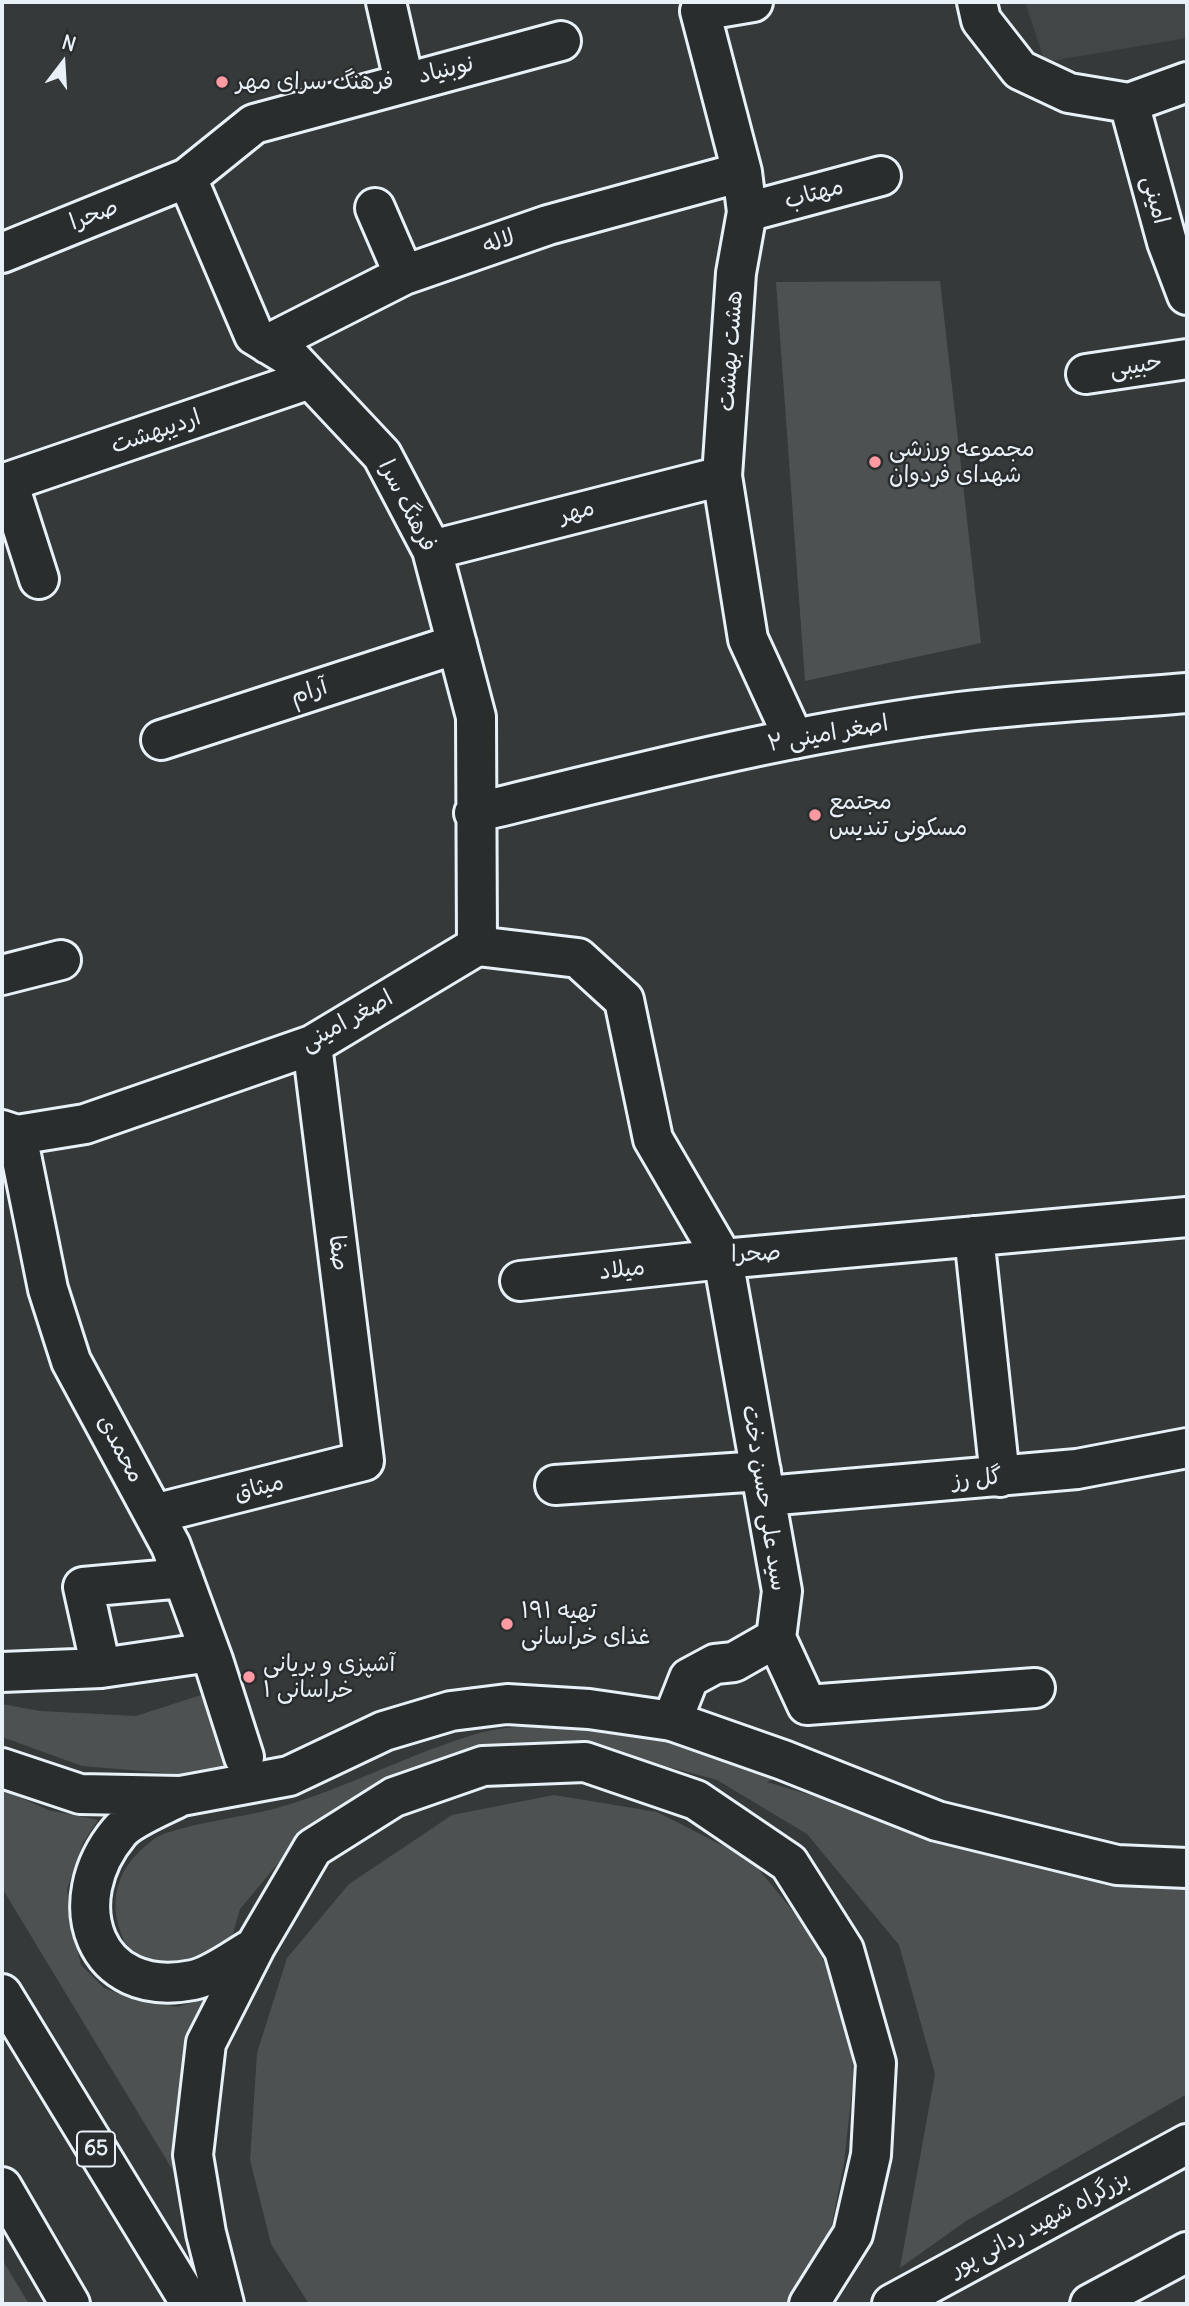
<!DOCTYPE html>
<html>
<head>
<meta charset="utf-8">
<style>
	body { margin:0 }
	#map { position:relative; width:1189px; height:2306px; overflow:hidden; background:#35393a; font-family:Delius,sans-serif }
	canvas { display:block }
	.frame { position:absolute; inset:0; border:4px solid #e8f1f8; pointer-events:none }
	.north { position:absolute; left:28px; top:28px; width:70px; height:70px; -webkit-text-stroke:5px #2a2d2e; paint-order:stroke; rotate:17deg; font-size:19px; font-weight:700; line-height:28px; text-align:center; color:#e8f1f8 }
	.north::after { content:''; display:block; margin:auto; width:24px; height:32px; background:#e8f1f8; clip-path:polygon(50% 0,100% 100%,50% 72%,0 100%) }
</style>
</head>
<body>
<div id="map">
<canvas width="1189" height="2306"></canvas>
<div class="frame"></div>
<div class="north">N</div>
</div>
<script>
const g = document.querySelector('canvas').getContext('2d');
g.lineJoin = 'round';
function paint(path, color) { g.fillStyle = color; g.fill(path, 'evenodd'); }
function stroke(path, color, width, dash) { g.strokeStyle = color; g.lineWidth = width; g.lineCap = dash ? 'butt' : 'round'; g.setLineDash(dash || []); g.stroke(path); }
function drawText(font, color, halo, rows, align = 'center') {
  g.font = font + ' Delius,"Playpen Sans Arabic",sans-serif'; g.lineWidth = 5; g.setLineDash([]); g.textBaseline = 'middle'; g.strokeStyle = halo; g.fillStyle = color; for (const [text, x, y, turn = 0] of rows) {
    g.save(); g.translate(x, y); g.rotate((+turn || 0) * Math.PI / 180); g.textAlign = isNaN(turn) ? turn : align; if (halo) g.strokeText(text, 0, 0); g.fillText(text, 0, 0); g.restore();
  }
}
paint(new Path2D(`
	M1025,2h162v36l-142,24z`), '#424647');
paint(new Path2D(`
	M940,281l41,362 -176,38 -29,-399z
	M201,1695l34,72 -46,8 -107,-9 -80,-29v-33l38,7 96,5z
	M603,1723l90,22 89,30 -15,7 339,102 81,2v208l-221,127 -66,47 35,-194 -36,-129 -92,-111 -90,-54 -136,-37 -276,88 -65,78 -8,28c-40,24 -52,28 -99,21 -27,-45 -25,-85 21,-119 18,-13 96,-23 123,-31 68,-19 131,-54 199,-74 39,-11 86,-9 127,-11z
	M2,1789l46,21 50,10 -15,23 -16,46 3,29 11,47 23,23 30,11 43,8 38,-11 -29,196 -184,-304z
	M554,1795l103,17 94,48 65,79 36,103 1,39 -9,82 -19,95 -35,46h-481l-38,-60 -21,-84 7,-107 30,-95 62,-74 103,-69z
	M2,2259l27,45h-27z`), '#4d5152');
const minor = new Path2D(`
	M386,2l18,79
	M753,2l-53,9 42,161 5,40 -11,61 -14,203 26,163 46,100
	M977,2l4,18 39,50 49,23 60,10
	M1129,103l38,139 20,53
	M1129,103l58,-21
	M375,208l29,67
	M747,212l134,-36
	M2,253l185,-75 67,-54 307,-83
	M268,344l136,-69 144,-50 194,-53
	M1086,374l101,-15
	M8,482l31,97
	M2,484l308,-105
	M432,550l290,-74
	M161,740l296,-96
	M474,813c156,-38 310,-78 469,-99 81,-11 163,-14 244,-21
	M477,946l101,12 46,42 29,139 70,120 464,-42
	M2,975l59,-15
	M2,1130l15,5 68,-11 227,-79 165,-99 -1,-229 -44,-167 -50,-95 -92,-98 -36,-22 -67,-157
	M17,1135l31,154 23,72 100,185 42,114 31,97
	M974,1236l26,241
	M520,1281l203,-22 59,332 -6,47 -42,24 -19,2 -26,14 -17,43
	M555,1485l206,-14
	M766,1496l311,-27 110,-21
	M154,1514l210,-53 -52,-416
	M776,1638l31,67 228,-17
	M101,1668l-18,-81 100,-9
	M2,1672l99,-4 109,-16`);
const highway = new Path2D(`
	M2,1768l78,26 101,2 108,-20 95,-45 67,-20 56,-7 82,5 83,12 111,39 154,61 180,44 70,3
	M179,1797c-15,8 -50,22 -60,35 -58,69 -26,168 74,148 20,-4 44,-23 62,-33
	M2,1994l189,310
	M2,2187l68,117
	M224,2304l-18,-71 -13,-78 13,-112 49,-96 58,-99 81,-51 89,-31 102,-4 111,38 93,63 55,87 32,113 -5,92 -18,79 -44,70
	M892,2304l295,-160
	M1090,2304l97,-52`);
stroke(minor, '#e8f1f8', 44);
stroke(highway, '#e8f1f8', 44);
stroke(minor, '#2a2d2e', 38);
stroke(highway, '#2a2d2e', 38);
for (const [x, y, r, color] of [
	[222,82,7,"#ff9aa2"],
	[875,462,7,"#ff9aa2"],
	[815,815,7,"#ff9aa2"],
	[507,1624,7,"#ff9aa2"],
	[249,1677,7,"#ff9aa2"]
]) { const dot = new Path2D(); dot.arc(x, y, r, 0, 2 * Math.PI); g.fillStyle = color; g.fill(dot); stroke(dot, '#2a2d2e', 2.5); }
for (const [x, y, w] of [
	[96,2149,38]
]) { const box = new Path2D(); box.roundRect(x - w / 2, y - 17.5, w, 35, 5); g.fillStyle = '#2a2d2e'; g.fill(box); stroke(box, '#e8f1f8', 2); }
drawText('bold 21px', '#e8f1f8', null, [
	["65",96,2149]
]);
drawText('23px', '#e8f1f8', '#2a2d2e', [
	["نوبنیاد",446,70,-14],
	["مهتاب",814,194,-15],
	["امینی",1155,200,75],
	["صحرا",94,215,-21],
	["لاله",499,242,-19],
	["هشت بهشت",731,351,-86],
	["حبیبی",1136,366,-9],
	["اردیبهشت",156,432,-19],
	["فرهنگ سرا",407,506,63],
	["مهر",577,512,-15],
	["آرام",309,692,-18],
	["۲ اصغر امینی",828,734,-10],
	["اصغر امینی",347,1021,-29],
	["صفا",338,1253,83],
	["صحرا",756,1254,-2],
	["میلاد",622,1270,-6],
	["محمدی",120,1449,62],
	["گل رز",977,1479,-5],
	["میثاق",259,1488,-14],
	["سید علی حسن دخت",764,1498,81],
	["بزرگراه شهید ردانی پور",1040,2224,-28]
]);
drawText('23px', '#e8f1f8', '#2a2d2e', [
	["فرهنگ سرای مهر",236,82],
	["مجموعه ورزشی",889,449],
	["شهدای فردوان",889,475],
	["مجتمع",829,802],
	["مسکونی تندیس",829,828],
	["۱۹۱ تهیه",521,1611],
	["غذای خراسانی",521,1637],
	["آشپزی و بریانی",263,1664],
	["خراسانی ۱",263,1690]
], 'left');
</script>
</body>
</html>
